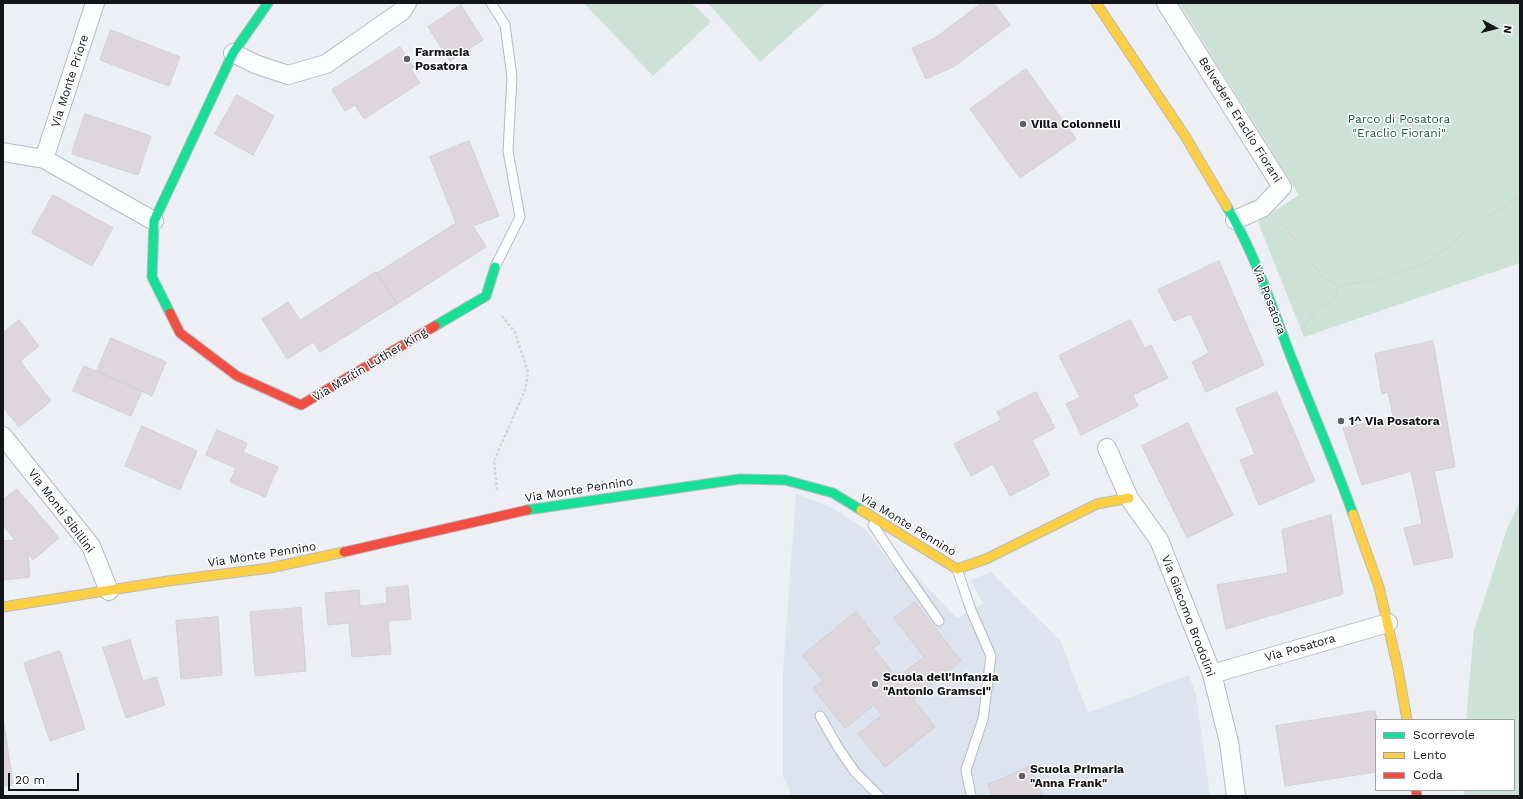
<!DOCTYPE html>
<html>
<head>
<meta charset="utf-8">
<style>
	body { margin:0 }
	#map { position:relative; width:1523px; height:799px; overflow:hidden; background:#eceff4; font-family:"Work Sans",sans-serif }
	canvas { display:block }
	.frame { position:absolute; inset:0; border:4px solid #131518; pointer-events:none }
	.legend { position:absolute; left:1375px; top:719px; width:140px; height:72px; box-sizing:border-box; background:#fff; border:1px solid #a1a1a3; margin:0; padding:5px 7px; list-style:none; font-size:12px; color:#131518 }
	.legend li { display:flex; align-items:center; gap:8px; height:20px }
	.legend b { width:20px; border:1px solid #a1a1a3 }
	.north { position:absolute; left:1475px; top:8px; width:40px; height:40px; -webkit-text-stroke:3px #fff; paint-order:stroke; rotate:97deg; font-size:11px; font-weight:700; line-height:16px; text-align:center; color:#131518 }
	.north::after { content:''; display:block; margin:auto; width:14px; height:18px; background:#131518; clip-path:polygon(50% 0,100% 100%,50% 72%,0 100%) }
	.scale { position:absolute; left:8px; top:773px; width:71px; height:18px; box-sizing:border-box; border:2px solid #131518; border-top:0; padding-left:5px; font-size:12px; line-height:14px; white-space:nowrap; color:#131518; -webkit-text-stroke:3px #fff; paint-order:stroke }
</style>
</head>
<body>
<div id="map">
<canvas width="1523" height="799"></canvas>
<div class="frame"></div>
<ul class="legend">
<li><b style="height:5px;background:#16e098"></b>Scorrevole</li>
<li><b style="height:5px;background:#ffcf43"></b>Lento</li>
<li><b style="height:5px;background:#f24e42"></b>Coda</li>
</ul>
<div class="north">N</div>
<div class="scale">20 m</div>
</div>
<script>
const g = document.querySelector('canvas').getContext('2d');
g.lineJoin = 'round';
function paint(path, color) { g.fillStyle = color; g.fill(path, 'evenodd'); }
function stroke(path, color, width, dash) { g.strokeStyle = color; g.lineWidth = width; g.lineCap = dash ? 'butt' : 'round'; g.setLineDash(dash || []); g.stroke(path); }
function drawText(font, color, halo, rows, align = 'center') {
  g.font = font + ' "Work Sans",sans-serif'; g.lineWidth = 3; g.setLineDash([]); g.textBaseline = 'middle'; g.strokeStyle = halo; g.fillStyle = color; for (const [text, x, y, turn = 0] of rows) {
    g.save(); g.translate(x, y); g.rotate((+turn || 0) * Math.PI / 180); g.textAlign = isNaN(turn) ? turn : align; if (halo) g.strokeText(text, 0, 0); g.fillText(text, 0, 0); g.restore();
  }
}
paint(new Path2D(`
	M796,494l37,14 33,22 28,37 9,-5 54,56 26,-14 -12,-24 20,-8 69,68 28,73 101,-38 7,20 14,101h-418l-9,-20v-105z`), '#dee4ef');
paint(new Path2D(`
	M584,3h108l19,19 -58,54z
	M708,3h118l-66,59z
	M1179,3h341v260l-216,74 -46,-115 41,-27z
	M1520,501v295h-56v-6h50v-70h-48l8,-90 33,-101z`), '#cce2d7');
const building = new Path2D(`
	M982,3h12l16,22 -57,42 -27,12 -14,-31 23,-10z
	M461,5l22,35 -33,21 -22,-34z
	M111,30l69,27 -11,29 -69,-26z
	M400,47l14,20 -3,2 9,14 -56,36 -9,-14 -10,6 -13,-21z
	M1026,69l50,70 -56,39 -50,-69z
	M237,95l37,21 -21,39 -38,-21z
	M85,114l66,22 -13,39 -66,-21z
	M469,141l30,75 -26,10 13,21 -89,57 -20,-31 79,-50 -26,-66z
	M53,195l60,33 -21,38 -60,-33z
	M1219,261l45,104 -58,27 -14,-30 17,-9 -18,-39 -17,7 -16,-31z
	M376,272l21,32 -77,48 -7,-10 -26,17 -25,-40 26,-17 12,18z
	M19,320l20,26 -19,15 31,40 -32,26 -16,-20v-74z
	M1130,320l15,28 6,-3 17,33 -35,17 5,11 -57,29 -15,-31 14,-7 -21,-41z
	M111,338l55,24 -14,34 -55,-25z
	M1433,341l22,126 -21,4 19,86 -39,8 -10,-37 18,-4 -11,-53 -49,14 -19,-57 50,-11 -5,-25 -6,2 -7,-40z
	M84,366l58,25 -11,25 -58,-25z
	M1036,392l19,36 -23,12 18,35 -40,21 -17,-32 -22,12 -17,-32 47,-24 -4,-8z
	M1277,392l38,89 -56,24 -19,-45 15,-6 -19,-45z
	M1188,423l45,92 -46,23 -45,-92z
	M142,426l55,25 -17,39 -55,-24z
	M217,430l30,13 -4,9 35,15 -13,30 -35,-15 6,-14 -30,-13z
	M17,489l42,49 -26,22 -5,-7 2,24 -27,3v-39l12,-1 -12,-15v-25z
	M1331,515l12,79 -117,35 -9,-44 71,-12 -6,-43z
	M408,586l3,33 -23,2 3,33 -39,3 -3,-34 -21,2 -3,-32 34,-3 1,16 27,-3 -1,-15z
	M915,602l46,59 -48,38 22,28 -50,40 -27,-33 24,-19 -8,-10 -29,23 -32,-40 10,-7 -21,-26 54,-43 24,31 -7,5 24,30 27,-21 -30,-39z
	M301,608l5,63 -51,5 -5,-64z
	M218,617l4,58 -41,4 -5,-58z
	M130,640l13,41 13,-4 9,28 -39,13 -23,-70z
	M60,651l25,78 -35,12 -26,-78z
	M1375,711l2,9 -1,52 -91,14 -9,-60z
	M3,717l10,68 -10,1z
	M1031,766l12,30h-50l-5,-11z`);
paint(building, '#ddd6db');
stroke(building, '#d0d0d2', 1);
const lane = new Path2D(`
	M491,3l14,22 7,52 -4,74 12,66 -25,50
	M873,525l26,39 40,57
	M957,569l14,41 20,46 -8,63 -17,51 5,26
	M820,716l19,33 16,23 24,24`);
const street = new Path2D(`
	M1166,3l116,184 -20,21 -27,12
	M233,53l22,11 33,11 38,-11 76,-53 5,-8
	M3,152l41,7 51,-156
	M44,159l110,62
	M3,436l88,110 18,45
	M1107,448l22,50 30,42 53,134 17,68 7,54
	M1212,674l176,-51`);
const fast = new Path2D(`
	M1227,207c27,45 43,94 61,142 21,55 45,109 65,165
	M170,313l-18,-36 2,-56 79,-168 35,-50
	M435,326l51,-30 9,-29
	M527,510l213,-31 45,1 48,13 28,17`);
const slow = new Path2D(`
	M1096,3l89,133 42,71
	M861,510l96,59 29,-10 111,-55 32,-6
	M1353,514l26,73 19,82 9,51
	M3,607l165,-26 102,-13 74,-16`);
const jam = new Path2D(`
	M170,313l10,20 57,43 64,29 134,-79
	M344,552l183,-42
	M1416,790l1,6`);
stroke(lane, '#b7babe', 11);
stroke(street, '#b7babe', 20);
stroke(fast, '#b7babe', 11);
stroke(slow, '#b7babe', 11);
stroke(jam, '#b7babe', 11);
stroke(new Path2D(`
	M1508,3l12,4
	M1279,219l3,2 40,56 16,9 47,-8 45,-17 43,-35 47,-30
	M1304,327l14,-19 17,-10 3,-12
	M497,490l-3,-29 31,-71 3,-18 -13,-40 -15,-18`), '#d3d5d6', 2.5, [3, 2]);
stroke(lane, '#fcfdfd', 9);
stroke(street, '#fcfdfd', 18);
stroke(fast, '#16e098', 9);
stroke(slow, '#ffcf43', 9);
stroke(jam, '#f24e42', 9);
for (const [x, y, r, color] of [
	[407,59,4,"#5f6165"],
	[1023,124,4,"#5f6165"],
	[1341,421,4,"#5f6165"],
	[875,684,4,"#5f6165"],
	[1022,776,4,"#5f6165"]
]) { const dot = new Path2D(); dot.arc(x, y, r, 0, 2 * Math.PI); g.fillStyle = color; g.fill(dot); stroke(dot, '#fff', 1.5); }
drawText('bold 12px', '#131518', '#fff', [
	["Farmacia",415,52],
	["Posatora",415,66],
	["Villa Colonnelli",1031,124],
	["1^ Via Posatora",1349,421],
	["Scuola dell'Infanzia",883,677],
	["\"Antonio Gramsci\"",883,691],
	["Scuola Primaria",1030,769],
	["\"Anna Frank\"",1030,783]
], 'left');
drawText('12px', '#131518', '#fff', [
	["Via Monte Priore",70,81,-72],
	["Belvedere Eraclio Fiorani",1240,120,58],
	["Via Posatora",1269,300,69],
	["Via Martin Luther King",370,365,-31],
	["Via Monte Pennino",579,490,-9],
	["Via Monti Sibillini",61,511,53],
	["Via Monte Pennino",908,525,31],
	["Via Monte Pennino",262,555,-9],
	["Via Giacomo Brodolini",1188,616,69],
	["Via Posatora",1300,648,-16]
]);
drawText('12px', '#1d5f3c', '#fff', [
	["Parco di Posatora",1399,119],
	["\"Eraclio Fiorani\"",1399,133]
]);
</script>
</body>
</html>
